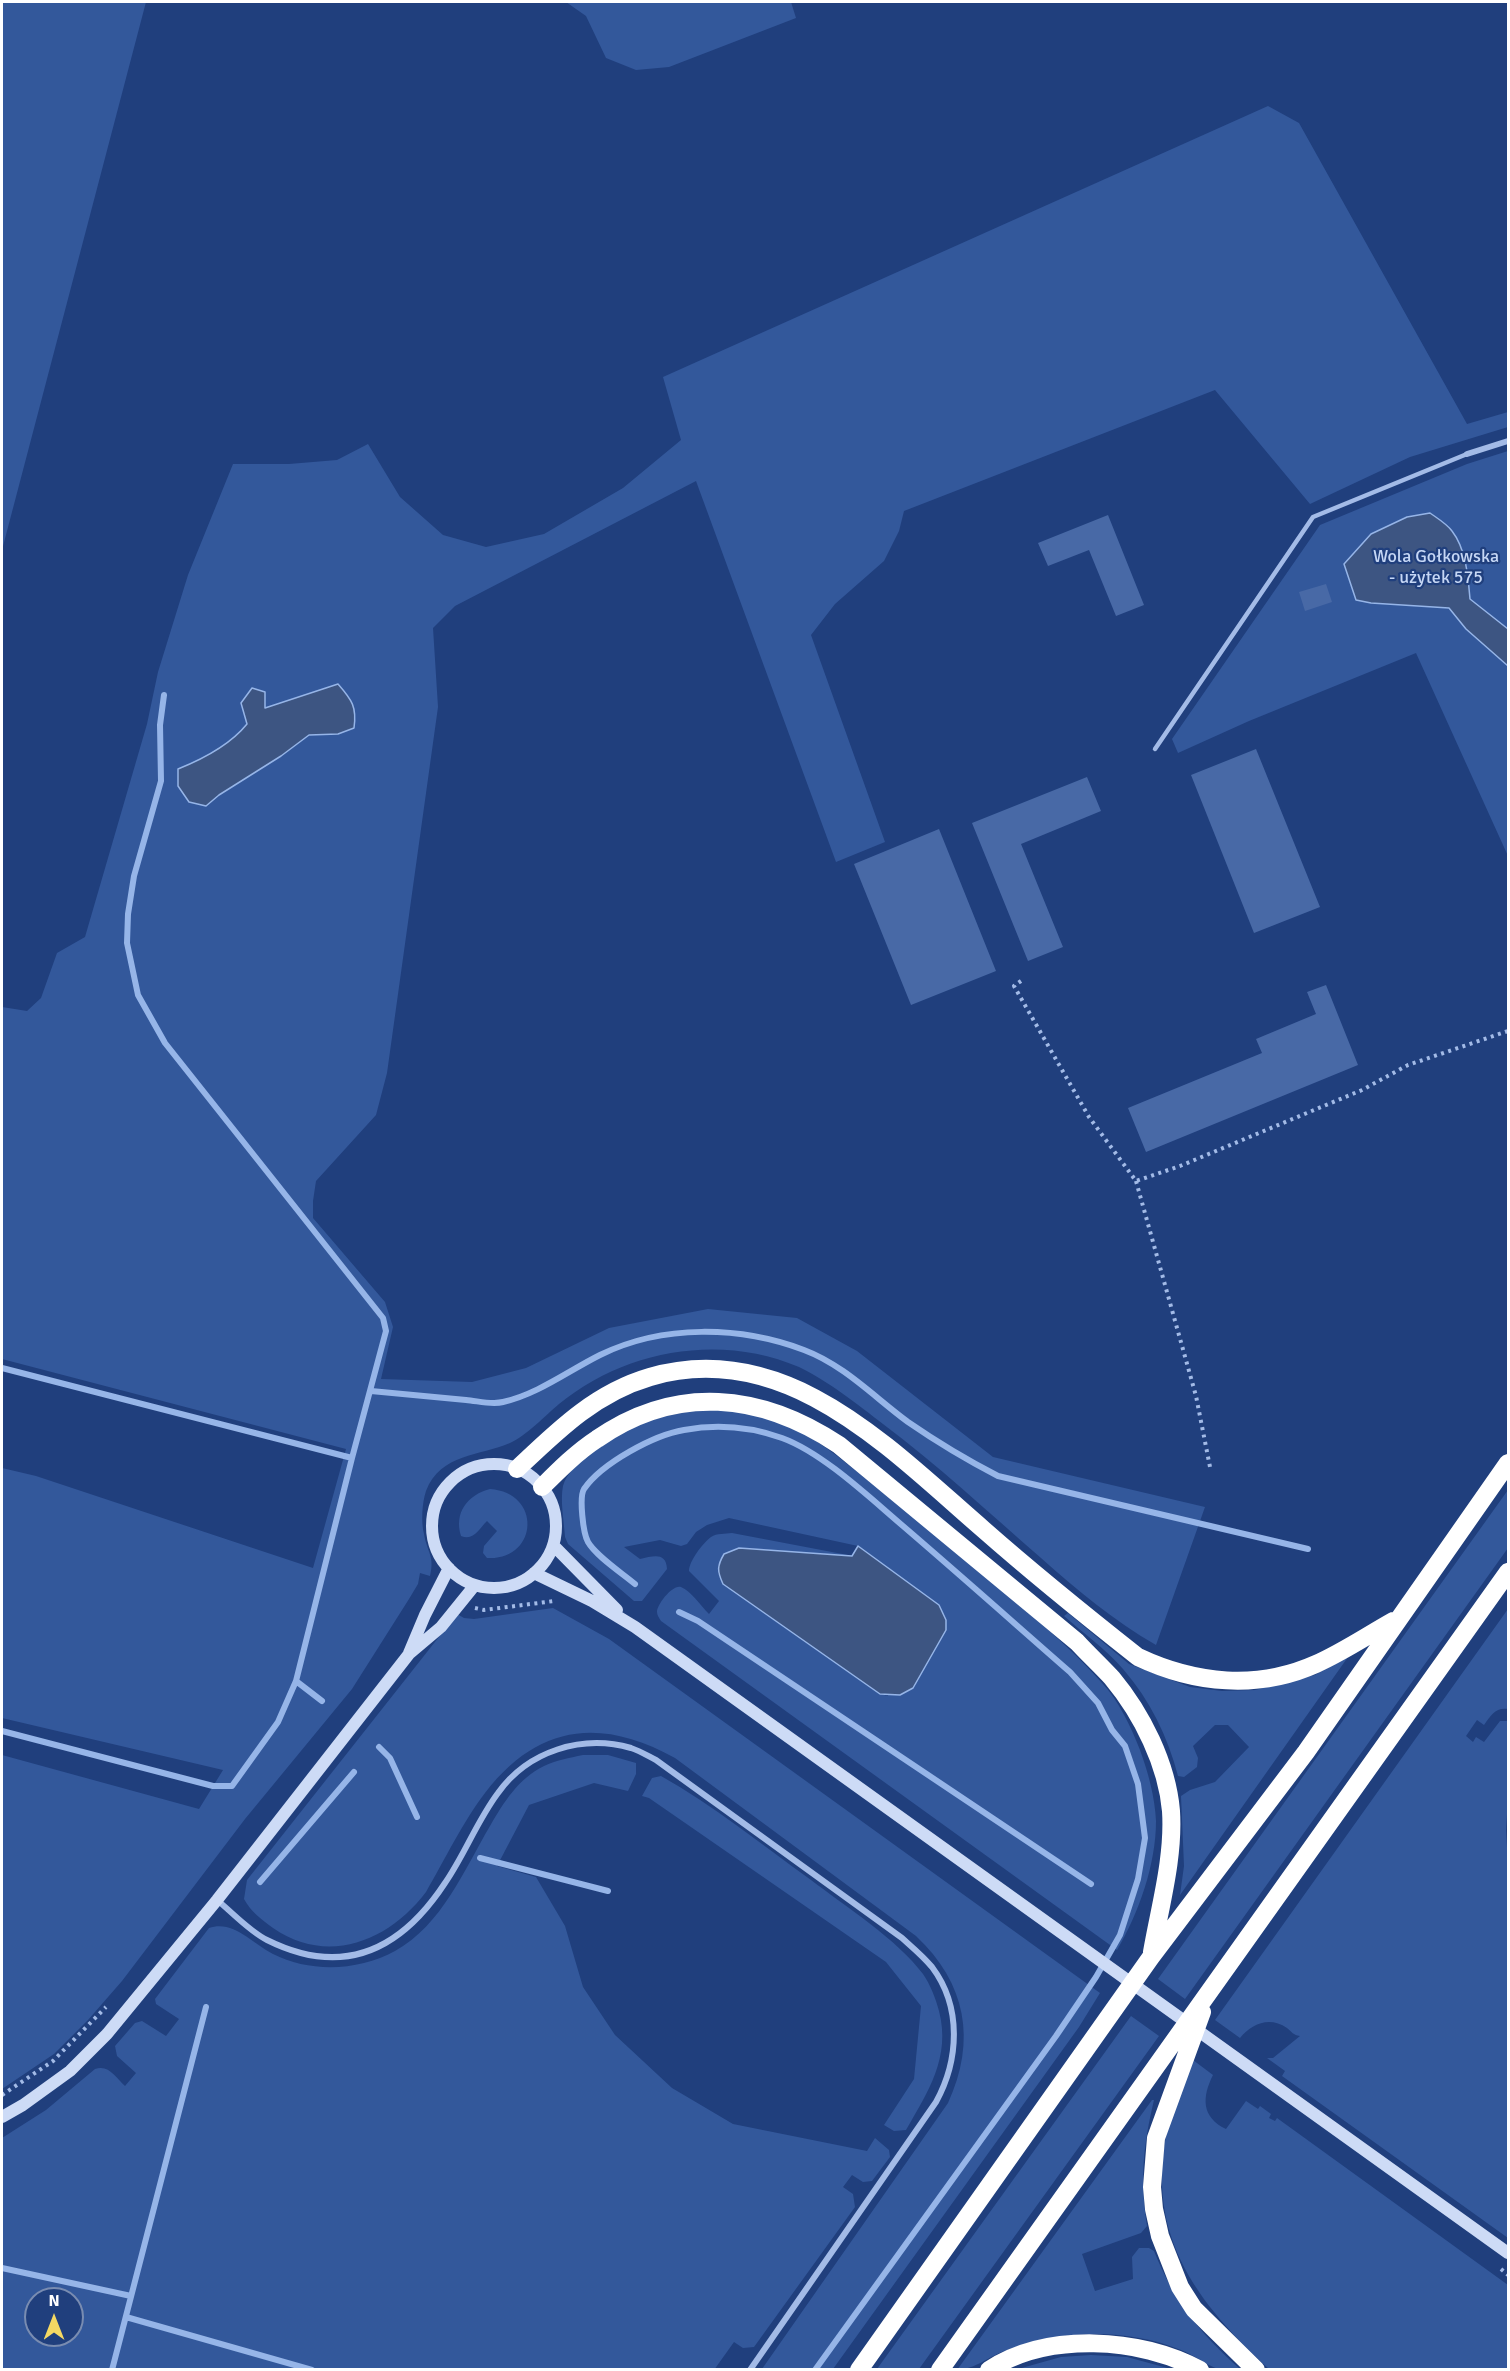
<!DOCTYPE html>
<html>
<head>
<meta charset="utf-8">
<style>
	body { margin:0 }
	#map { position:relative; width:1510px; height:2371px; overflow:hidden; background:#203f7d; font-family:Signika,sans-serif }
	canvas { display:block }
	.frame { position:absolute; inset:0; border:3px solid #fff; pointer-events:none }
	.north { position:absolute; left:24px; top:2287px; width:60px; height:60px; box-sizing:border-box; background:#203f7d; border:2px solid #798cb1; border-radius:50%; rotate:0deg; font-size:16px; font-weight:700; line-height:24px; text-align:center; color:#fff }
	.north::after { content:''; display:block; margin:auto; width:21px; height:27px; background:#f4d863; clip-path:polygon(50% 0,100% 100%,50% 72%,0 100%) }
</style>
</head>
<body>
<div id="map">
<canvas width="1510" height="2371"></canvas>
<div class="frame"></div>
<div class="north">N</div>
</div>
<script>
const g = document.querySelector('canvas').getContext('2d');
g.lineJoin = 'round';
function paint(path, color) { g.fillStyle = color; g.fill(path, 'evenodd'); }
function stroke(path, color, width, dash) { g.strokeStyle = color; g.lineWidth = width; g.lineCap = dash ? 'butt' : 'round'; g.setLineDash(dash || []); g.stroke(path); }
function drawText(font, color, halo, rows, align = 'center') {
  g.font = font + ' Signika,sans-serif'; g.lineWidth = 4.5; g.setLineDash([]); g.textBaseline = 'middle'; g.strokeStyle = halo; g.fillStyle = color; for (const [text, x, y, turn = 0] of rows) {
    g.save(); g.translate(x, y); g.rotate((+turn || 0) * Math.PI / 180); g.textAlign = isNaN(turn) ? turn : align; if (halo) g.strokeText(text, 0, 0); g.fillText(text, 0, 0); g.restore();
  }
}
paint(new Path2D(`
	M2,2h144l-144,548z
	M566,2h225l5,16 -127,49 -33,3 -30,-12 -20,-42z
	M1268,106l31,17 168,301 41,-12v15l-98,30 -100,47 -95,-114 -311,121 -5,20 -15,30 -49,43 -24,31 74,207 -49,20 -140,-381 -241,125 -22,22 5,79 -51,366 -11,42 -60,66 -3,20v17l72,84 8,25 -12,52 91,3 54,-14 83,-40 99,-19 89,9 60,33 136,106 212,50 -49,138c-42,-24 -79,-55 -115,-87 -52,-45 -103,-93 -158,-134 -23,-18 -58,-45 -84,-57 -79,-34 -174,-17 -240,37 -13,11 -33,32 -49,39 -30,13 -69,10 -84,48 -4,12 -5,31 -2,43 3,18 11,22 6,42l-10,-3 -2,11 -9,15 -57,90 -107,130 -123,162 -34,39 -34,34 -52,35v-334l197,54 24,-39 -221,-52v-250l34,8 277,92 33,-119 -344,-90v-352l25,4 14,-13 16,-45 28,-16 62,-213 11,-52 30,-97 45,-111h56l48,-4 31,-16 32,53 43,38 43,12 58,-13 79,-46 58,-48 -18,-63z
	M1508,451v405l-92,-203 -167,68 -71,32 -6,-14 148,-214 147,-61z
	M707,1409c28,1 54,5 80,16 28,12 54,34 78,53 30,24 59,48 88,72 50,43 105,83 149,133 17,18 29,44 38,67 8,22 15,47 16,71 0,43 -17,92 -39,129l-456,-329c-2,-3 -4,-6 -4,-9 0,-8 16,-28 24,-25 10,4 20,19 28,27l10,-13 -30,-30c0,-10 14,-28 22,-34 6,-4 14,-3 21,-4l121,23 -114,-8 -21,17v8l6,11 156,110 8,2 -30,-150 -129,-28 -22,7 -11,7 -9,12 -6,2 -21,-6 -36,7 16,12c14,-3 26,-7 27,10l-25,32h-8l-66,-57 -3,-7c-1,-16 -5,-36 -2,-51 6,-24 54,-54 77,-62 22,-8 44,-12 67,-15z
	M490,1489c53,4 48,72 -3,69l-4,-5 1,-7 13,-15 -10,-10c-8,8 -13,20 -26,15 -7,-23 6,-41 29,-47z
	M1508,1490v58l-323,451 -27,-20z
	M553,1608l56,31 491,354 -21,34 -246,342h-71l186,-266c29,-63 18,-120 -32,-167l-241,-178c-74,-41 -137,-34 -190,35 -21,27 -41,68 -59,99 -37,49 -98,74 -153,36 -12,-9 -22,-16 -29,-29l3,-19 210,-266 7,4 10,1z
	M1508,1609v100c-12,-2 -17,6 -24,16l-7,-5 -11,16 7,6 3,-5 8,5 16,-21h8v78l-2,31 2,34v374l-226,-162 3,-5 -18,-13h6l27,-22c-7,-1 -8,-4 -13,-8 -17,-12 -35,-5 -47,10l-25,-18z
	M1068,1613l61,51 61,23 32,4 33,-1 60,-15 33,-18 -168,238 4,-29 -3,-70 9,-6 25,-8 34,-35 -21,-22h-13l-22,21 5,12 -1,9 -13,10 -6,-1c-10,-39 -28,-76 -55,-107 -17,-20 -40,-36 -59,-53z
	M583,1755h25l28,8v11l-8,17 -34,-8 -65,22 -32,61 39,11 29,49 18,61 32,48 57,53 61,36 134,27 8,-13 14,12 1,7 -18,24 -9,1 -11,-7 -9,12 10,7 2,13 -101,140 -11,1 -9,-6 -20,28 -712,-1v-231l44,-28 49,-41c14,-5 21,9 30,17l11,-13 -19,-17 -2,-10 20,-23 7,-2 24,15 13,-17 -23,-15 -1,-5 54,-71c25,-8 42,15 64,26 37,19 86,17 122,-3 47,-26 69,-81 95,-125 14,-24 28,-47 54,-60 12,-6 25,-8 39,-11zM36,2299h36v36h-36z
	M661,1776c53,30 100,68 150,104 34,26 87,60 112,94 7,10 13,25 16,37 12,46 -11,81 -33,119l-12,1 -10,-6 30,-46 7,-73 -35,-44 -237,-164 -7,-2 10,-18z
	M1131,2016l28,20 -240,333h-42z
	M1193,2060l20,15c-11,22 -12,42 13,54l20,-28 12,8 2,-3 11,8 -2,4 6,3 2,-3 231,167v84h-239c-82,-75 -130,-147 -96,-262 5,-16 13,-32 20,-47z
	M1152,2100h2c-11,46 -14,79 -7,126l-6,7 -59,21 13,37 38,-12 -1,-22 7,-9h10l5,3c21,52 45,81 86,118 -7,0 -16,2 -22,0 -13,-5 -24,-14 -37,-19 -27,-11 -56,-16 -85,-16 -31,0 -60,5 -89,16 -18,6 -31,19 -50,20z
	M1091,2355l36,2 44,12h-153l43,-12z`), '#33589b');
const water = new Path2D(`
	M1430,513c7,5 17,11 22,18 14,18 16,45 18,68l38,30v37l-42,-37 -17,-21 -78,-5 -15,-3 -12,-36 27,-30 36,-17z
	M338,684c14,16 19,23 16,44l-16,6 -29,1 -28,21 -62,39 -13,11 -17,-4 -11,-16v-17c25,-10 52,-24 69,-45l-6,-21 11,-15 13,4v16z
	M858,1546l81,59 7,15v10l-33,58 -13,7 -20,-1 -157,-110c-6,-13 -6,-18 1,-30l15,-6 113,8z`);
paint(water, '#3d5582');
stroke(water, '#96b5e8', 1.5);
stroke(new Path2D(`
	M2,1368l350,90
	M371,1391c32,3 64,6 95,9 12,1 26,5 37,2 35,-8 65,-31 97,-47 63,-31 140,-29 204,-5 40,15 70,47 104,72 29,20 59,38 90,54l310,73
	M635,1584c-13,-11 -39,-28 -47,-42 -5,-9 -9,-45 -4,-53 18,-26 70,-54 100,-59 32,-6 67,-3 98,8 41,15 88,60 121,88 56,48 111,97 167,146l28,31 14,27 13,16 13,38 7,54 -7,41 -18,56 -24,42 -40,59 -241,334
	M679,1612l19,9 393,263
	M296,1681l26,20
	M2,1731l211,55h19l46,-64 18,-41 56,-223 34,-127 -3,-13 -218,-275 -27,-48 -11,-52 1,-29 6,-38 27,-95 -1,-56 4,-30
	M379,1747l11,11 27,59
	M480,1858l128,33
	M260,1882l94,-110
	M2,2268l129,28
	M126,2317l186,53
	M112,2370l94,-363`), '#96b5e8', 6);
paint(new Path2D(`
	M1108,515l36,90 -28,11 -27,-66 -41,16 -10,-23z
	M1326,584l6,18 -27,9 -6,-19z
	M1256,749l64,158 -66,26 -63,-158z
	M1087,777l14,34 -80,33 42,103 -35,14 -56,-138z
	M939,829l57,142 -85,34 -57,-141z
	M1326,985l32,80 -212,87 -18,-44 134,-55 -6,-14 60,-25 -9,-22z`), '#4869a6');
stroke(new Path2D(`
	M1021,981l-7,5 75,131 47,64 44,-15 182,-76 46,-25 100,-34
	M1136,1181l60,215 14,71
	M475,1608l9,2 70,-9
	M2,2095l51,-34 53,-54
	M1501,2269l7,6`), '#a3bbe7', 4, [3, 4.5]);
stroke(new Path2D(`
	M1155,749l158,-232 154,-63`), '#a3bbe7', 4.5);
stroke(new Path2D(`
	M1467,454l41,-13
	M217,1900c16,13 32,31 50,40 76,38 134,10 178,-57 20,-29 32,-62 53,-90 30,-42 84,-59 133,-45 9,3 17,8 25,12l246,178c10,9 21,18 30,29 30,40 27,93 4,135l-186,268`), '#a3bbe7', 6);
stroke(new Path2D(`
	M432 1526a62 62 0 1 1 124 0a62 62 0 1 1-124 0Z
	M553,1545l64,65
	M534,1573l58,28 43,26 873,626
	M409,1653l16,-38 24,-47
	M2,2117l21,-12 47,-34 37,-37 110,-134 192,-246 32,-27 34,-42`), '#cddbf6', 12);
stroke(new Path2D(`
	M517,1469c40,-38 78,-76 133,-92 136,-40 241,73 334,153 50,44 102,86 154,127 57,27 120,33 178,7 27,-12 52,-29 77,-43
	M542,1487c17,-17 35,-35 55,-48 79,-55 164,-46 242,6l238,197c11,12 24,24 35,36 30,36 55,86 59,133 3,47 -11,95 -19,141
	M1202,2012l-46,126 -4,49 2,22 6,27 20,51 14,22 62,61
	M859,2370l292,-413 155,-205 202,-289
	M940,2370l568,-798
	M989,2370c58,-38 151,-33 211,0`), '#fff', 18);
drawText('18px', '#c6d7f5', '#203f7d', [
	["Wola Gołkowska",1436,557],
	["- użytek 575",1436,578]
]);
</script>
</body>
</html>
